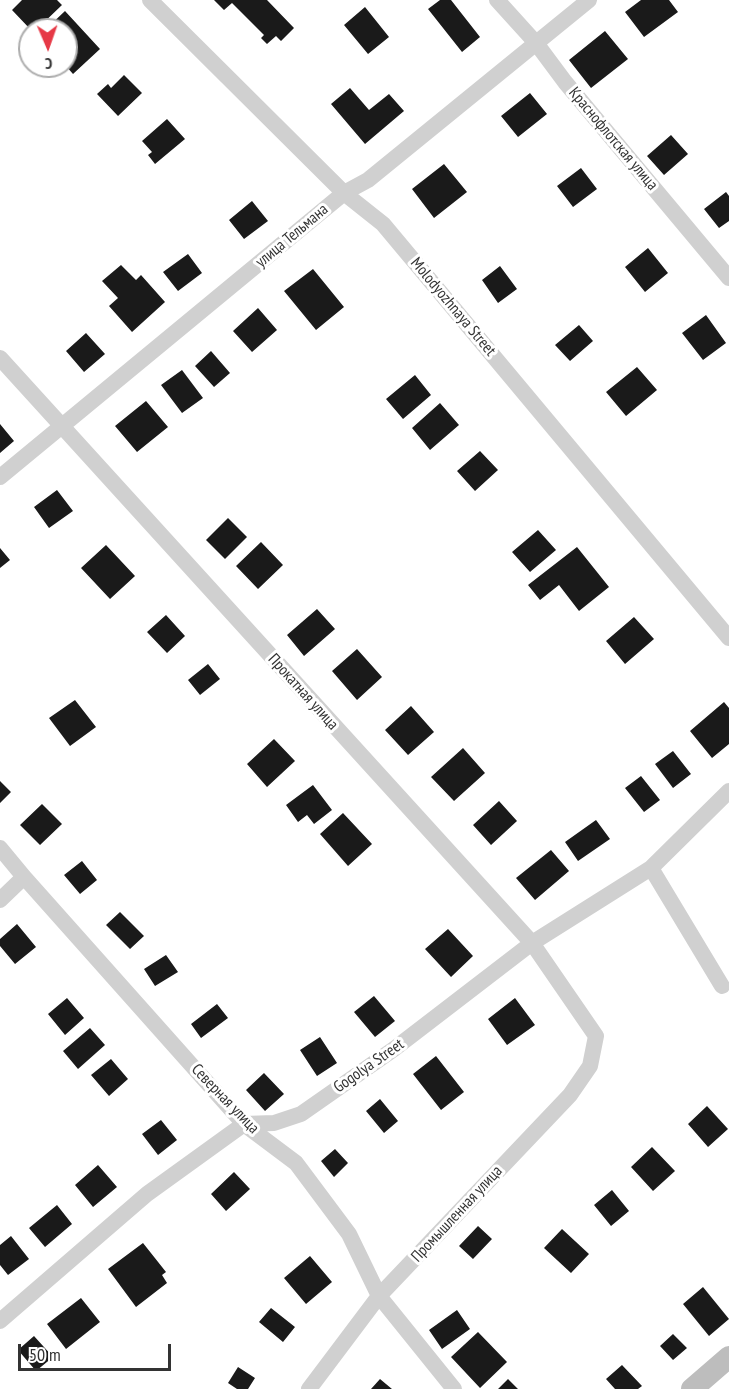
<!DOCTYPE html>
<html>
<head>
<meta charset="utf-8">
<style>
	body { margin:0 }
	#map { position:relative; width:729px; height:1389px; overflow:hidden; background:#fff; font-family:"PT Sans Narrow",sans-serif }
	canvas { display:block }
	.north { position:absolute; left:18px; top:18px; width:60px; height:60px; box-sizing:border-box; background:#fff; border:2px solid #adadad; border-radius:50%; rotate:178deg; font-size:16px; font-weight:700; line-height:24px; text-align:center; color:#333 }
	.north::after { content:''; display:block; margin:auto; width:21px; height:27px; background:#e63946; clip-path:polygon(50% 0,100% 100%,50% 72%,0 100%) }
	.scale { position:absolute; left:18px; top:1344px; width:153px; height:27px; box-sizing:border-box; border:3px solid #333; border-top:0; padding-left:8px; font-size:18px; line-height:21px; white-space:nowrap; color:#333; -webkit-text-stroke:4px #fff; paint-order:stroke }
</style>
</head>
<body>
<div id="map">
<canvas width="729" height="1389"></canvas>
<div class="north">С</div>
<div class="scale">50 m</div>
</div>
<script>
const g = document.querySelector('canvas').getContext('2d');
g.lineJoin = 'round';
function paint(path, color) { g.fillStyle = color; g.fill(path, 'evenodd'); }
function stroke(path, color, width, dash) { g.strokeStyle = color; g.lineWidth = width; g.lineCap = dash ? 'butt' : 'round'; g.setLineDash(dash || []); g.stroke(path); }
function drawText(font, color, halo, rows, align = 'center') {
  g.font = font + ' "PT Sans Narrow",sans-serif'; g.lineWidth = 6; g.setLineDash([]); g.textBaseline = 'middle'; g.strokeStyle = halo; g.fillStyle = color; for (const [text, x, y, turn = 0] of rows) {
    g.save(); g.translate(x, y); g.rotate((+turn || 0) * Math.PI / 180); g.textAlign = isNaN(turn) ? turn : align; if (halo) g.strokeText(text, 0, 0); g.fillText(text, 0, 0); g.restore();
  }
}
paint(new Path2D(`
	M22,0h35l5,5 -26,25h-5l-19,-20z
	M214,0h53l27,28 -13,13 -5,-5 -9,8 -6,-6 3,-3 -32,-32 -8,7z
	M440,0h11l29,37 -18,15 -34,-43z
	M641,0h28l9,12 -34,25 -19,-25z
	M365,7l24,30 -21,17 -24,-29z
	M65,11l35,38 -27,25 -7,-8v-36h-21z
	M605,31l23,28 -37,29 -22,-28z
	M124,75l18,18 -24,23 -21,-22 11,-10 3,4z
	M350,88l19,22 20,-16 15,17 -39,33 -34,-40z
	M530,93l17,21 -29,23 -17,-21z
	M167,119l18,20 -30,25 -7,-9 4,-3 -10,-11z
	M671,135l17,19 -24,21 -17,-19z
	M444,164l23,28 -33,26 -22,-29z
	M581,168l16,21 -24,18 -16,-21z
	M726,192l3,4v25l-10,7 -15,-19z
	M252,201l16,20 -24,18 -15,-19z
	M648,248l20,25 -23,19 -20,-25z
	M188,254l14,19 -24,18 -15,-19z
	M121,265l15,15 5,-5 24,27 -33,30 -23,-26 9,-8 -16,-17z
	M500,266l17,23 -19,14 -16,-23z
	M313,269l31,38 -28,23 -32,-39z
	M258,308l19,22 -25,22 -19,-21z
	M706,315l20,28 -23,17 -21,-27z
	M579,325l14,16 -23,20 -15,-16z
	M86,333l19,21 -21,18 -18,-21z
	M211,351l19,22 -16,14 -19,-21z
	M637,367l20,23 -31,26 -20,-24z
	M182,370l21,28 -21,15 -21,-28z
	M415,375l16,20 -28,24 -17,-20z
	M146,401l22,26 -31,25 -22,-26z
	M440,403l19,22 -29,25 -18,-22z
	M0,424l14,17 -14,12z
	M480,451l18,19 -23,21 -18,-20z
	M57,490l16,21 -24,17 -15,-21z
	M228,518l19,19 -22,22 -19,-19z
	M538,530l18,20 -26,22 -18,-20z
	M261,542l22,23 -25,24 -22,-23z
	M106,545l29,31 -25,23 -29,-31z
	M577,547l32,40 -30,24 -20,-26 -19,15 -12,-15z
	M0,548l10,12 -10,8z
	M317,609l18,20 -31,27 -17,-21z
	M166,615l19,21 -18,17 -20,-21z
	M634,617l20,22 -29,25 -19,-23z
	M357,649l25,28 -25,23 -25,-29z
	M208,664l12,15 -20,16 -12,-15z
	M75,700l21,27 -26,19 -21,-28z
	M724,702l5,6v36l-17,14 -22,-27z
	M411,706l23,26 -26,23 -23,-25z
	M274,739l21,22 -28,26 -20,-23z
	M463,748l22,25 -31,28 -23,-24z
	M673,751l18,23 -18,14 -18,-24z
	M641,776l19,24 -16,12 -19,-24z
	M0,781l11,11 -11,11z
	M313,785l19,25 -18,14 -7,-9 -9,7 -12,-17z
	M499,801l18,20 -26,24 -18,-20z
	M42,804l20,20 -22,21 -20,-20z
	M343,813l29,31 -24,22 -28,-32z
	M596,820l14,19 -32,22 -13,-19z
	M551,850l18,21 -34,29 -19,-22z
	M82,861l15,19 -17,14 -16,-19z
	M120,912l24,24 -14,13 -24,-24z
	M17,924l19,23 -21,17 -15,-18v-7z
	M448,929l25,27 -22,21 -26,-28z
	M166,955l12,17 -23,14 -11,-17z
	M374,996l21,25 -20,16 -21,-25z
	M67,998l17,20 -19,17 -17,-21z
	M515,998l20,27 -28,20 -19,-26z
	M217,1004l11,14 -27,20 -10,-14z
	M90,1028l15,17 -27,24 -15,-18z
	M320,1037l17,26 -20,13 -17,-26z
	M436,1056l28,36 -23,18 -28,-36z
	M111,1059l17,20 -19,17 -18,-21z
	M264,1073l20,21 -19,17 -19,-21z
	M380,1099l18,22 -14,12 -18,-22z
	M707,1106l21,23 -20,18 -20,-23z
	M161,1120l16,20 -19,15 -16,-21z
	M652,1147l23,24 -22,20 -22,-24z
	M335,1149l13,14 -14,14 -13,-16z
	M98,1165l19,22 -24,20 -18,-22z
	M234,1172l16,17 -24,22 -15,-17z
	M612,1190l17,21 -18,15 -17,-21z
	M57,1205l15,19 -27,23 -16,-19z
	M478,1226l14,13 -19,20 -14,-13z
	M562,1229l27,25 -18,19 -27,-25z
	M11,1236l18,23 -21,16 -8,-10v-20z
	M143,1243l23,29 -4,3 5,8 -31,24 -28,-38z
	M310,1256l22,26 -26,22 -22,-26z
	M703,1287l26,32 -20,17 -26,-32z
	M81,1298l19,24 -34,27 -19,-25z
	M271,1308l24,19 -12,15 -24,-20z
	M457,1310l13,19 -28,20 -13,-19z
	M478,1332l29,30 -27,26 -29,-31z
	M673,1334l14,14 -14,12 -13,-14z
	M34,1336l19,21 -17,14 -18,-21z
	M622,1365l20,21 -4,3h-23l-9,-10z
	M238,1367l17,11 -7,11h-11l-9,-6z
	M380,1379l12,10h-21z
	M508,1379l10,10h-20z`), '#1a1a1a');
stroke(new Path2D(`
	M150,0l194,193 39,31 346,414
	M497,0l39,43 29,39 164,196
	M0,358l532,585 64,93 -6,30 -20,29 -191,201 -70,93
	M0,477l344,-284 24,-13 221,-180
	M0,848l24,29 220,247 52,39 53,71 30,62 75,93
	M651,868l71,118
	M0,900l24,-23
	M0,1321l147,-127 97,-70 30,-1 27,-9 93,-65 138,-106 119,-75 78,-77`), '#d0d0d0', 16);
stroke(new Path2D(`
	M692,1389l37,-32`), '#bdbdbd', 22);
drawText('16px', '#333', '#fff', [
	["Краснофлотская улица",613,139,50],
	["улица Тельмана",292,236,-40],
	["Molodyozhnaya Street",453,307,50],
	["Прокатная улица",303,692,48],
	["Gogolya Street",369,1066,-35],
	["Северная улица",225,1099,46],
	["Промышленная улица",457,1214,-47]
]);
</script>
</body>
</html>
